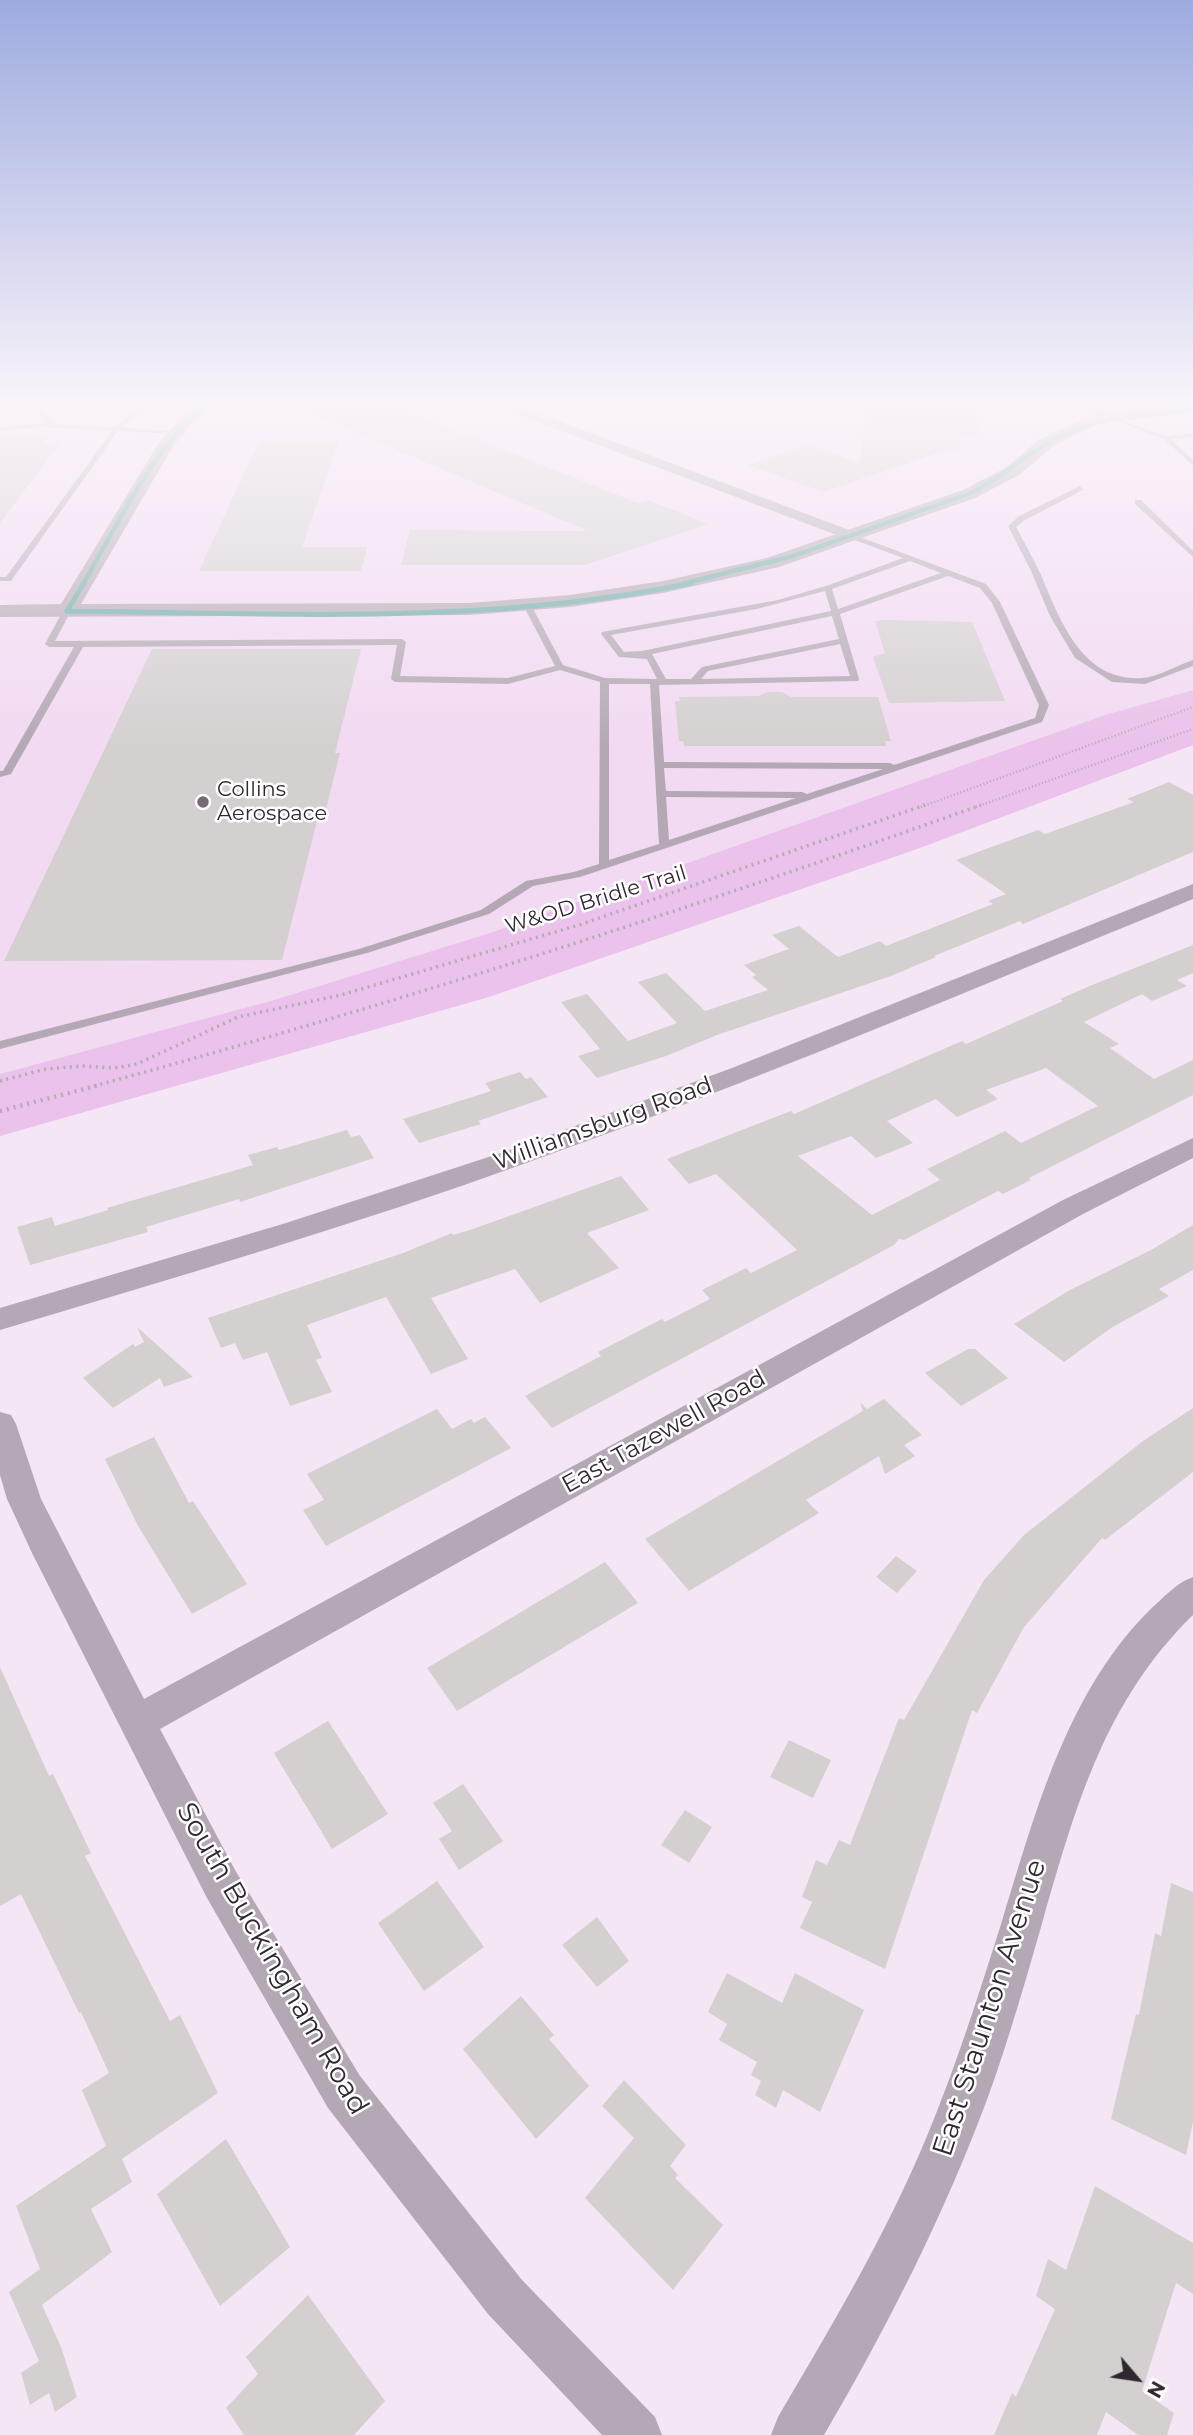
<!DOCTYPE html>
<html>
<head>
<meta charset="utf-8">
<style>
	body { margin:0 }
	#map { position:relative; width:1193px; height:2435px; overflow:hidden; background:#f4e6f4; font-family:Montserrat,sans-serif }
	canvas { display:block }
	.north { position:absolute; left:1102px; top:2344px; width:70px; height:70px; -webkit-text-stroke:5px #fff; paint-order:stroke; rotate:119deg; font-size:19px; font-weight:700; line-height:28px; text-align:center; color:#312731 }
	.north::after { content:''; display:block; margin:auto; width:24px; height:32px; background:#312731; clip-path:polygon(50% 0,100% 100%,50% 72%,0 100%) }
</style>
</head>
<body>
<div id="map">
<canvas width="1193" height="2435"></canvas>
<div class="north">N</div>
</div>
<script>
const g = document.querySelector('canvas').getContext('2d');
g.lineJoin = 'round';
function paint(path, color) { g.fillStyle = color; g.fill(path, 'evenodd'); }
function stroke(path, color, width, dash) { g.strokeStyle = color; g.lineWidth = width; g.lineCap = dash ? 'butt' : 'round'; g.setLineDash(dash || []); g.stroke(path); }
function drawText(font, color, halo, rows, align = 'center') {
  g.font = font + ' Montserrat,sans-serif'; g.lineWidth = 5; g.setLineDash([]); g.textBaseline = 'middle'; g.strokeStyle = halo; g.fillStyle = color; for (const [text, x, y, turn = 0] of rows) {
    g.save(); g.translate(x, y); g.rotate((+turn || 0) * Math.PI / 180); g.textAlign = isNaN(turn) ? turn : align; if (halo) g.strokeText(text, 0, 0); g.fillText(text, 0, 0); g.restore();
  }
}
paint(new Path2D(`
	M10,407h1183v283l-88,25 -615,218 -216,67 -274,74v-460l9,-12 -9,-1v-176l22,-4z`), '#f2daf2');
paint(new Path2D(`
	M1193,690v55l-273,103 -431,149 -489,139v-62l274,-74 216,-67 615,-218z`), '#eac2eb');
paint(new Path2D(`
	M295,407h101l242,96 10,-3 61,24 -124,41h-184l9,-35 178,1z
	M868,407h110l-1,29 -16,-1 -1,17 -16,-1 -121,41 -76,-27 61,-20 51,18z
	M0,437h47l-4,6h17l-60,80z
	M259,441h80l-37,106h65l-6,24h-162z
	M883,620l89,2 33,79 -116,2 -16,-46 12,-4 -10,-32z
	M152,649h209l-26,104h5l-15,60h-6l-37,147 -278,1z
	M767,692h15l9,5h87l13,44h-6l1,5h-202l-1,-5h-4l-4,-40h5l-1,-4 80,-1z
	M1169,782l24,13v57l-170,72 -3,-3 -86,35 2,1 -45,19 -174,59 -51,21 -69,22 -19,-22 22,-7 -39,-47 26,-8 41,47 49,-18 -39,-41 28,-9 39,38 63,-21 -16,-13 4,-2 -12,-10 45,-16 -17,-14 27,-9 39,31 42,-16 6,5 107,-42 -5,-3 18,-7 -50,-34 82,-30 7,4 89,-32 -7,-3z
	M1193,945v28l-16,7 10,6 -35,15 -10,-7 -58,28 35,22 -9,4 44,31 39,-19v35l-164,83 2,2 -28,14 -5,-3 -94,49 -5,-1 -5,6 -342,183 -27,-32 76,-40 -3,-4 64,-33 3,3 45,-23 -8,-9 44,-22 5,5 46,-23 -81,-76 -27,10 -22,-25 124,-48 3,3 168,-73 4,3 97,-43 -3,-2 32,-14zM1046,1068l52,38 -77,37 -16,-12 -78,38 13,11 -68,35 -74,-59 53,-20 25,22 37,-15 -26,-22 49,-22 21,18 41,-18 -12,-9z
	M520,1072l6,7 5,-2 17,20 -70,24 3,3 -62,19 -16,-24 88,-28 -6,-8z
	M347,1130l4,7 9,-2 14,23 -134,44 -1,-3 -93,28 2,5 -118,33 -13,-38 35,-10 3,9 53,-16 -1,-2 146,-43 -5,-10 29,-8 2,3z
	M621,1176l28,34 -62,23 32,35 -79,35 -25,-34 -84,29 37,61 -37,15 -45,-77 -79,28 15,33 -6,2 16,32 -42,14 -23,-54 -24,8 -8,-17 -14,5 -13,-30 195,-65 49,-20 1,2 17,-5z
	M1193,1225v45l-34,19 10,7 -58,32 -47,34 -50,-38 56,-34 81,-40z
	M137,1327l56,50 -29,10 -4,-9 -47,30 -30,-30 50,-34 2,3 9,-5z
	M968,1349h7l33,29 -47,28 -36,-33z
	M884,1399l38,36 -18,10 11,11 -30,18 -6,-18 -73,44 13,13 -130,78 -44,-52 218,-128 -3,-9 7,7z
	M1193,1408v64l-88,68 -3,-2 -78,89 -47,86 -5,-3 -87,259 -85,-41 12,-26 -10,-5 14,-37 11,5 12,-25 11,5 49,-127 5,2 80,-140 40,-45 119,-94z
	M437,1409l15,20 19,-10 3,4 11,-6 26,31 -185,98 -23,-36 21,-10 -17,-26z
	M154,1437l35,66 4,-2 54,83 -55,30 -54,-88 -33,-67z
	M896,1556l21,15 -20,22 -21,-16z
	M605,1562l33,41 -181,108 -30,-43z
	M0,1667l49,109 4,-2 38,79 -6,3 85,165 10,-6 38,78 -96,66 10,23 -41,27 21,43 -70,53 19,42 16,50 -22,15 -6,-19 -19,12 -9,-32 18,-12 -30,-69 31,-23 -24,-63 90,-60 -24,-56 27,-17 -28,-61 -2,1 -58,-119 -21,12z
	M328,1721l60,93 -56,35 -58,-96z
	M789,1740l42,20 -18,38 -43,-21z
	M463,1784l40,57 -44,29 -20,-31 13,-8 -19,-28z
	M685,1810l27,17 -23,36 -28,-18z
	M437,1881l47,66 -60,44 -46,-68z
	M1171,1883l22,9v230l-7,33 -75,-36 25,-105 3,1 16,-82 6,3z
	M597,1917l32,44 -32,26 -35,-42z
	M727,1973l55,30 13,-30 69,37 -44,102 -37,-22 -7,18 -21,-13 6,-14 -10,-6 6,-13 -38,-22 8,-16 -19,-12z
	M521,1996l33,39 -5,4 40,47 -53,53 -73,-90z
	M624,2080l62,65 -16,21 8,9 -3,3 48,47 -50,65 -88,-92 49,-60 -32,-32z
	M226,2139l64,108 -70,59 -63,-112z
	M1095,2186l98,57v51l-17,-11 -34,108 32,22 -7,22h-29l-32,-23 -9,23h-103l18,-42 4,4 39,-88 -19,-13 12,-37 18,11z
	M308,2295l77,106 -31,34h-110l-18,-27 32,-34 -12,-17z`), '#d5d0d0');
stroke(new Path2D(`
	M921,807l272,-100
	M976,807l217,-78`), '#b5aab5', 2.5, [1, 2.5]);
stroke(new Path2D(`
	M0,1081l46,-12 35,-3 34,2 22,-4 101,-47 103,-22 238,-70 346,-120
	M94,1086c301,-82 592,-175 887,-281`), '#b5aab5', 3.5, [2, 4.5]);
stroke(new Path2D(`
	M0,1111l100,-26`), '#b5aab5', 4.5, [2, 5]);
paint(new Path2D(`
	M34,407h6l15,17 59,3 26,-20h7l-25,20 57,5 -3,2 -58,-3 -107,150h-11v-4h6l106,-146 -74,-4 -38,4v-4l47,-4z
	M1108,416l59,20 26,-3v4l-22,2 22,21v6l-29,-27 -56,-21z
	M1080,486l3,4 -58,30 -9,7c8,15 17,31 25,48 19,45 41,107 101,103 17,-1 35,-13 51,-18v6l-48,18 -33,-2 -37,-24 -25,-42 -19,-45 -23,-45 11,-10z
	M1135,500h6l52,51v6l-58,-53z
	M852,534l134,50 14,18 49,103 -7,17 -462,155 -47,9 -44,28 -122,39 -367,96v-8l359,-92 122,-39 45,-29 48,-9 25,-8 1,-182 -40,-12 -52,14 -113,-2 -4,-3 6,-34 -314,2 -72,127 -11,3v-6h3l71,-124h-25l-4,-3 19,-35 7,2 -16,30 347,-2 4,3 -6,34 108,2 47,-12 -32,-61 4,-2 4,2 32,60 42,13 52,1 -10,-20 -28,-2 -18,-23 1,-2 176,-32 48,-14 77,-28 -54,-20 -1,-2zM910,561l31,12 -103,36 -6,-20zM948,576l32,12 12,15 47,102 -4,13 -141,47 -4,-2 -226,-1 -5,-77 199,-4 1,-2 -19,-65zM825,591l6,20 -189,40 -18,1 -13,-17 146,-26zM832,616l7,23 -137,28 -11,12h-25l-14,-25zM840,644l10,32 -149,3 7,-8zM609,684h41l9,160 -50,16zM664,768l219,1 -76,25 -5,-2 -136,-1zM666,797l130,1 -127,42z`), '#b3a8b3');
paint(new Path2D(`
	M505,407h17l335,126 3,3 -3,3h-10l-341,-129z
	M1078,407h17l22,10 -2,3h-10z
	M1193,884v15c-220,90 -440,183 -664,263 -174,63 -352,115 -529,168v-22l286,-85 221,-72 225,-83z
	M1193,1138v20l-110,56 -923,515 75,141 125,206 162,204 133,137 7,18h-60l-114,-121 -160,-206 -121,-210 -174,-343 -26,-56 -7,-24v-63l11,3 5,9 25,75 103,200 919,-499z
	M1193,1577v38c-88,86 -117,190 -150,305 -17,59 -34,119 -55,177 -44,118 -100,229 -164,338h-53l7,-18c54,-92 108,-182 149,-281 29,-70 52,-142 75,-215 34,-110 66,-234 153,-316 12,-11 22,-22 38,-28z`), '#b3a8b3');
paint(new Path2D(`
	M195,407h18l-18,14 -22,25 -92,158 388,-1 101,-8 93,-14 104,-23 196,-68 44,-23 33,-28 42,-19 28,-8 46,-5h37v5l-82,10 -17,4 -42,21 -33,28 -44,23 -196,69 -116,26 -93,14 -101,8 -469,2v-12l61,-1 97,-160 25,-29z`), '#b3a8b3');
stroke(new Path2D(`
	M83,584c31,-52 73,-143 122,-177
	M682,584l111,-28 178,-63c28,-13 50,-35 77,-50 44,-26 95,-32 145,-36`), '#67aaa1', 4.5);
stroke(new Path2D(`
	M67,611c206,2 420,15 624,-28
	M67,611l17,-28`), '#67aaa1', 5);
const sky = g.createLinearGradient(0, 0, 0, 748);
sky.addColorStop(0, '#9eabdf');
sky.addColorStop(0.54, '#faf4fa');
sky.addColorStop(1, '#faf4fa00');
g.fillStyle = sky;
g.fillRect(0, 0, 1193, 748);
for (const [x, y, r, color] of [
	[203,802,7,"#756a75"]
]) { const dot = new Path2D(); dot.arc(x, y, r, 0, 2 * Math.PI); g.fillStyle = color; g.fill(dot); stroke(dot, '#fff', 2.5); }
drawText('21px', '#312731', '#fff', [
	["Collins",217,790],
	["Aerospace",217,814]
], 'left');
drawText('21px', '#312731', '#fff', [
	["W&OD Bridle Trail",596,900,-17]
]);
drawText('24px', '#312731', '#fff', [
	["Williamsburg Road",603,1124,-20],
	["East Tazewell Road",664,1432,-29]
]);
drawText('28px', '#312731', '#fff', [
	["South Buckingham Road",272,1959,60],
	["East Staunton Avenue",990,2008,-72]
]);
</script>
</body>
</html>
